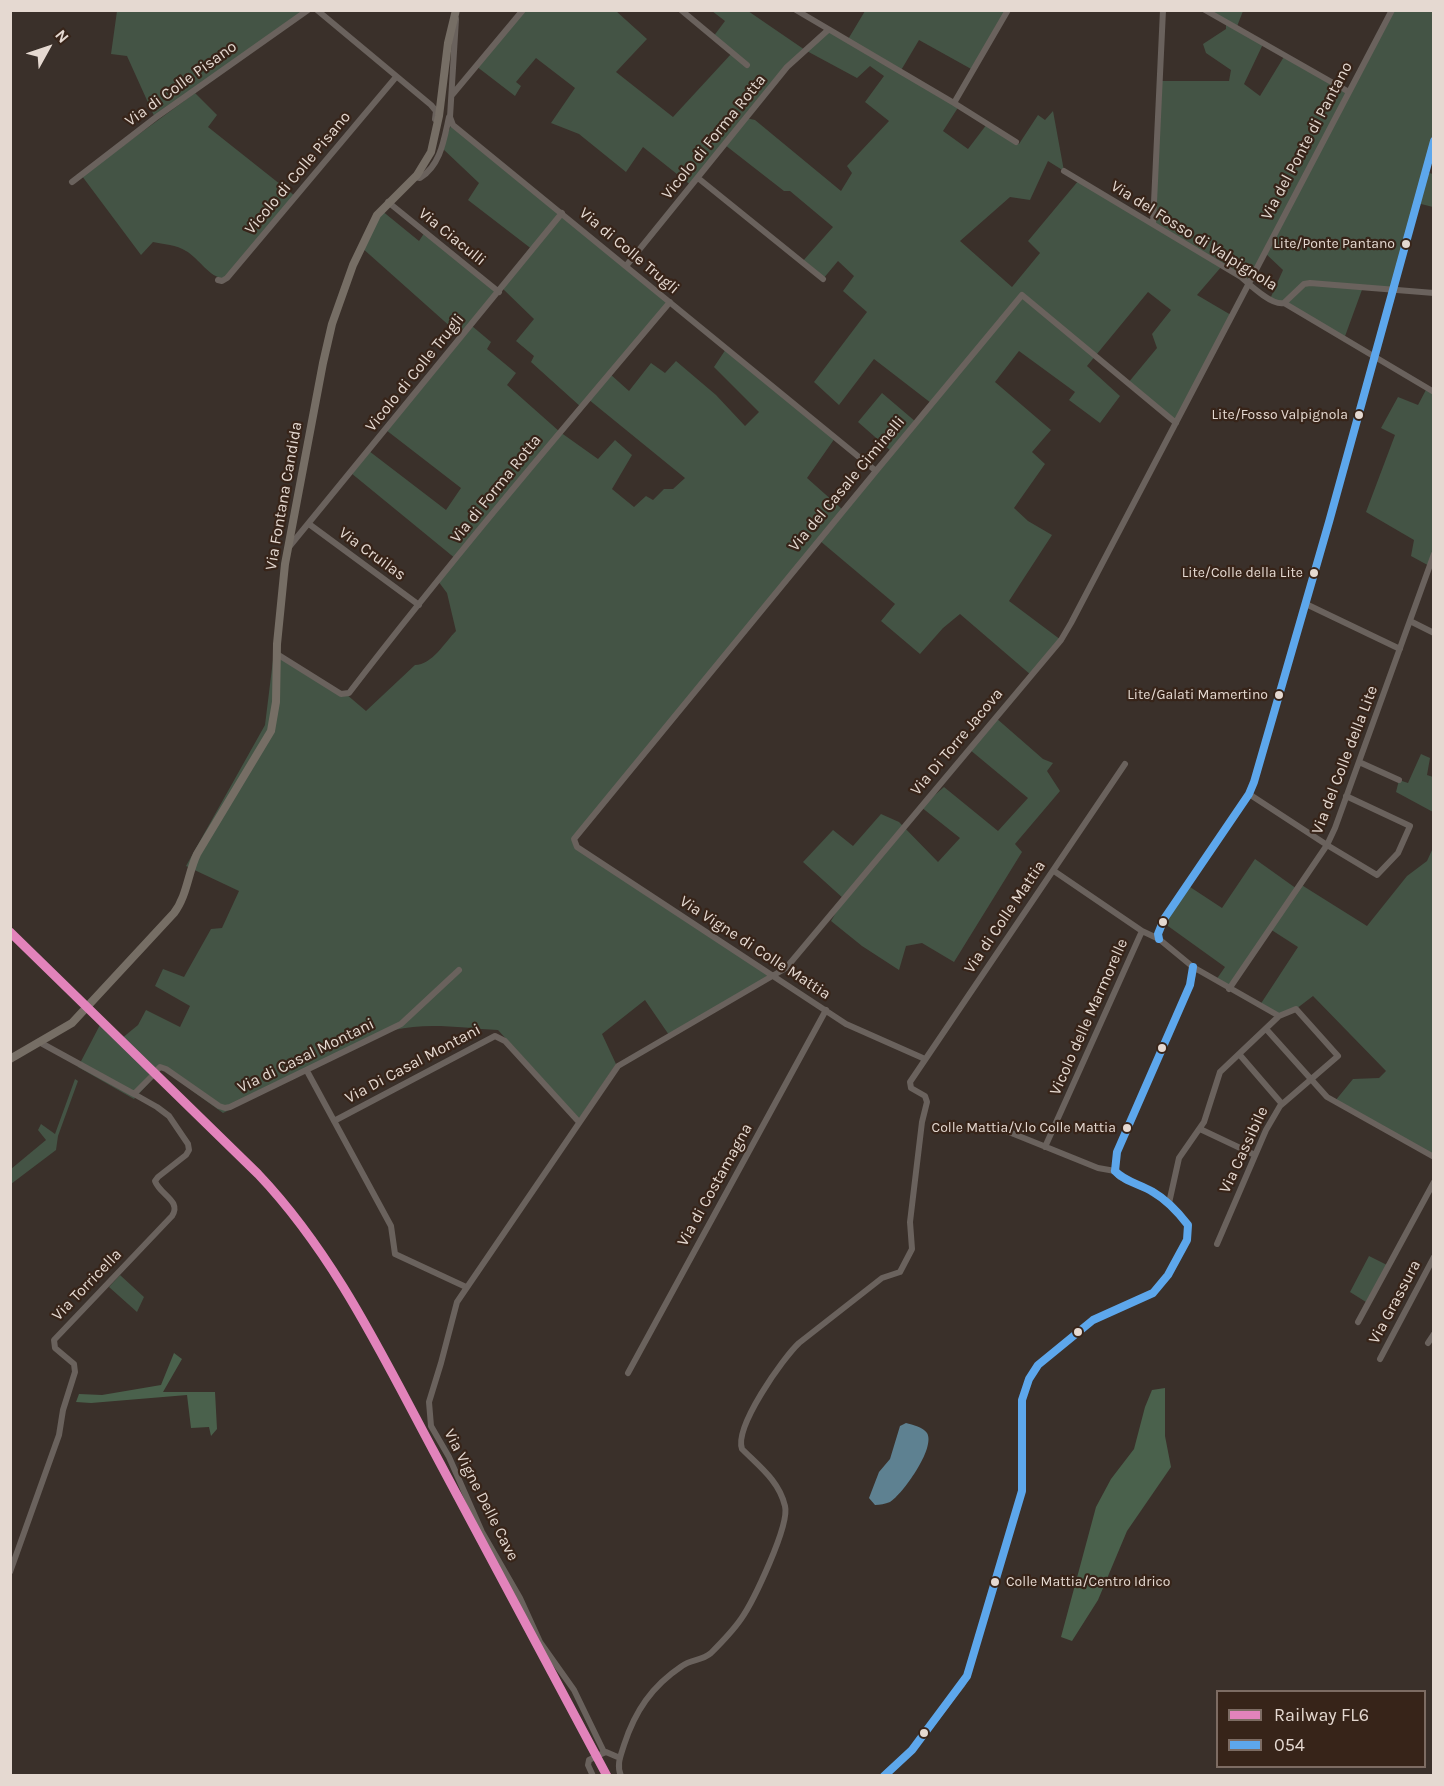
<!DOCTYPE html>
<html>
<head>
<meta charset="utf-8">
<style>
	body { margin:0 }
	#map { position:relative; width:1444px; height:1786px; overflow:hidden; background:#3a302a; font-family:Karla,sans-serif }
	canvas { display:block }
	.frame { position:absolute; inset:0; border:12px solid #e5d9d1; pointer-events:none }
	.legend { position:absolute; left:1216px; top:1690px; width:210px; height:78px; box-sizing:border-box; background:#372419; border:2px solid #7d6c63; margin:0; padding:8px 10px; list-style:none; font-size:18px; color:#e5d9d1 }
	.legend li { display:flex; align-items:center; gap:12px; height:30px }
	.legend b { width:30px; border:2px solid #7d6c63 }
	.north { position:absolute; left:18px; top:18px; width:60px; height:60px; -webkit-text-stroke:4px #372419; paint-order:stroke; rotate:50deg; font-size:16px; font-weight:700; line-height:24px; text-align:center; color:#e5d9d1 }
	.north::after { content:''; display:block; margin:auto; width:21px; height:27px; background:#e5d9d1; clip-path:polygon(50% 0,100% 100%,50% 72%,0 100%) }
</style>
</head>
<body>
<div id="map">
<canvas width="1444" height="1786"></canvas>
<div class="frame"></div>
<ul class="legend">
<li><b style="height:8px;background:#e283bb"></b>Railway FL6</li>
<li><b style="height:8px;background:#5da7ec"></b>054</li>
</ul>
<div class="north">N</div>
</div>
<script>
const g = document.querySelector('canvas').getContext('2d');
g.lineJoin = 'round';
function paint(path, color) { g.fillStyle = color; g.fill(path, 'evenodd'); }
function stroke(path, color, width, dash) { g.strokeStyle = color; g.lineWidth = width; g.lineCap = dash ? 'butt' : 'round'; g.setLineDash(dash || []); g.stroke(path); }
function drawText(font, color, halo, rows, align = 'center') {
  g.font = font + ' Karla,sans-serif'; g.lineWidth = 4.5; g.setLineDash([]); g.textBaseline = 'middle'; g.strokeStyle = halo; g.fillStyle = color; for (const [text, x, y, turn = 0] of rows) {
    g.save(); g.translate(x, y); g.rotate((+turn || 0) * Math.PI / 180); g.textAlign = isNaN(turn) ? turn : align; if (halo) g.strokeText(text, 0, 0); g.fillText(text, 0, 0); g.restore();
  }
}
paint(new Path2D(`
	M117,11h191l-153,107 -28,-62 -16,-2z
	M523,11h93l31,28 -31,33 57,45 59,-64 -19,-16 12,-16 -13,-10h36l57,39 23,-20 19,11 18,-30h143l-35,59 -54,-30 -19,32 59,34 -16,25 25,18 19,-25 32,20 19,-29 7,5 8,-9 11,60 -16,-10 -18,39 -20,-3 -50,44 52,46 28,-34 -12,-12 51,-61 74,44 7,-143h69l2,-11 -25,-17 -3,-9 23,-15v-6l-13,-7 1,-5h29l-7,18 27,15 -19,40 16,12 25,-41 64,37 43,-81h41v128l-8,33 8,2v33l-16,-4 -24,87 -30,-3 -19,52 -60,-36 -14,-4 13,-29 -19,-18 -17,32 -25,-18 -25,29 34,20 -55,108 -48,-40 29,-35 -5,-14 19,-24 -23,-18 -61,74 33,30 -20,27 -31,-23 6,-8 -56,-41 -24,31 56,48 -19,22 13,12 -31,44 14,13 24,14 -43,66 52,39 -30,35 -71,-61 -17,14 -23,26 -39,-33 14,-17 -76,-64 -243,296 1,11 198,129 -106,59 -24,-35 -43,34 14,30 -37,55 -81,-89c-34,-2 -71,-8 -104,0l-171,83 -61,-44 -28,30 -56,-32 23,-44 20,16 17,-14 8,-15 34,17 10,-21 -35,-20 8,-17 21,8 27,-48 11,-1 17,-37 -53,-25 79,-141 9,-73 72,42 20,17 49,-46c17,0 30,-23 41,-34l-9,-38 -9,-12 18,-22 -105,-86 18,-22 77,59 15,-22 -75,-58 76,-93 -101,-90 20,-37 38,31 6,-9 74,60 -27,34 19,16 -4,7 29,24 -9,12 53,47 38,27 17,-19 17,15 -20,34 22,18 12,-11 7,4 11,-11h9l12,-11 -97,-79 -7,8 -50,-45 3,-6 -18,-15 18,-22 -32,-31 31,-38 -65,-50 11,-17 -37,-35 10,-25 218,179 -60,72 19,17 22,-28 14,10 11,-12 40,34 29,31 14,-14 -45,-45 12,-18 109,89 -28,40 36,32 48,-59 -33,-29 24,-29 34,29 15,-19 -57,-44 -35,46 -25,-23 53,-70 -24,-21 11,-15 -16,-15 -15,18 -21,-17 31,-35 -43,-36h-6l-59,-46 -33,41 -49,-39 -17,25 -47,-38 -28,-11 24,-35 -39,-30 -20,24 5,4 -6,10 -39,-30zM805,50l52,28 13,-12 14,10 -19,26 24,19 -42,45 5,7 -11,18 -86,-71 -9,-2z
	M195,93l22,22 -9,12 87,69 -70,83c-17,-2 -25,-20 -39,-28 -9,-6 -23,-7 -33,-9l-12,13 -59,-79z
	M1427,388l7,4 -1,176 -22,-12 3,-16 -48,-28 29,-77 -14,-7 17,-31 20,8z
	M996,718l47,41 10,4 -6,8 13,20 -45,53 7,8 -68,110 -32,-19 -16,3 -7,24 -37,-24 -31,-25 13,-22 -41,-37 30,-32 20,16 28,-32 18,8 39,40 22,-24 -39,-31 23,-20 54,44 30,-33 -59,-49z
	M1421,754l9,4 -3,17 6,2v35l-37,-20 3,-12 9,3z
	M1433,848v309l-98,-56 18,-22 26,-1 7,-7 -73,-75 -17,13 -17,7 -19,-11 38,-58 -28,-18 -41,60 -13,-9 9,-13 -64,-46 26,-36 35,23 33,-49 42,30 3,-5 67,42 40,-50 20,-15z
	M75,1079l3,2 -20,55 -2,14 -45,34v-15l35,-29 -8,-10 3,-6 14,10z
	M1369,1256l18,9 -21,37 -16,-10z
	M120,1275l24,22 -7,15 -28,-25z`), '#445445');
paint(new Path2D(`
	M174,1353l8,6 -19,33h52l2,37 -6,7 -2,-9 -18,1 -4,-33 -96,8 -15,-1 3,-8 23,1 59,-10z
	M1165,1388v48l6,31 -44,64 -29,69 -26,41 -11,-4 35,-130 15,-28 23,-30 11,-42 7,-17z`), '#4a614c');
paint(new Path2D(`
	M906,1423c7,2 17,4 21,10 9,15 -25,62 -37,69 -5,2 -10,3 -15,3l-6,-7 10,-26 11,-13 10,-33z`), '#5e8191');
stroke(new Path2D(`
	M317,10l114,95 5,6 -1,8
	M681,10l66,55
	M796,10l158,93 62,39
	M1205,10l144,82
	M456,19l-6,98 3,8 423,346
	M452,95l71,-85
	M954,103l54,-93
	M1064,171l177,106c9,8 31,29 43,26l150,89
	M415,177l5,1c21,-13 24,-39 29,-61
	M698,178l125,101
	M72,182l83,-64 153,-108
	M388,202l111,90
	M1153,224l10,-214
	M626,266l161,-199 41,-37
	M218,280l4,1 5,-3 169,-201
	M1284,303l20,-19 6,-1 124,10
	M309,524l110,81
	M289,547l273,-334
	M1306,604l94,45
	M1410,621l24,12
	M277,654l64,40 8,-1c103,-134 212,-262 321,-391
	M1359,762l40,18
	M1249,794l78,51 50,30 21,-22 12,-27 -64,-30
	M1054,871l88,60 17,8 34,28 86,49
	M1159,939l-1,-5 6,-15 85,-125 5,-12 75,-260 105,-383
	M1229,989l98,-144 8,-17 99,-274
	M1267,1030l60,67 107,60
	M41,1043l93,51 17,-17
	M1239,1054l43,50
	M925,1059l-79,-35 -269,-177 -3,-8 302,-368 146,-176 154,128
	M156,1071l4,-4 6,2 53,37 6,2 5,-1 171,-83 58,-54
	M307,1071l84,155 4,28 71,33
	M334,1121l161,-85 10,5 73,80
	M1200,1129l55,26
	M1045,1147l97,-216
	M1115,1171l2,-19 73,-167 4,-15 -1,-3
	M1169,1203l10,-45 25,-36 16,-50 59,-56 17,-7 42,47 -58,50 -14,24 -49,114
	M1358,1322l76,-140
	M1428,1343l6,-9
	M1380,1359l54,-102
	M628,1373l198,-363
	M10,1572l49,-137 4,-25 12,-38 -1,-8 -19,-16 -1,-8 118,-124c10,-15 -12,-21 -17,-35l3,-4 28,-22 3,-5 -1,-6 -19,-28 -12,-9 -23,-13
	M604,1752l-30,-62 -34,-48 -20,-44 -38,-66 -33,-75 -18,-31 -2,-24 12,-39 16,-61 161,-236 168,-98 275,-328 10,-17 321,-613
	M599,1755l7,-3 14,6
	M593,1758l-4,2 -1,5 5,11
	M621,1776c-5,-11 0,-21 3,-31 11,-34 28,-59 58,-79 9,-7 20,-5 29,-13 10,-10 21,-21 30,-34 12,-17 49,-94 44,-113 -6,-25 -25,-39 -43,-57 -8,-22 41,-91 57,-106l83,-65 18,-6 12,-23 -2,-27 12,-100 5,-20 -2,-6 -14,-8 -1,-6 215,-318
	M883,1776l29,-26 50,-65 5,-9 55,-185v-91l7,-21 9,-14 55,-45 60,-27 15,-18 19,-35 1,-15 -14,-17 -21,-16 -33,-15 -5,-6 -17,-3 -94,-38`), '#6a625d', 6);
stroke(new Path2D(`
	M10,1059l62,-36 102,-110c13,-17 14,-40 23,-59l74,-123 5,-29 1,-58 8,-80 38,-201 9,-39 21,-59 24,-50 40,-40 14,-23 8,-36 9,-73 8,-33`), '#766e65', 8);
stroke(new Path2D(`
	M10,935l259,254 30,35 24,33 46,76 236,443`), '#6f6763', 1.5, [3, 6]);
stroke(new Path2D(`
	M1159,939l-1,-5 6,-15 85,-125 5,-12 75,-260 105,-381
	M1115,1171l2,-19 73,-167 3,-18
	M884,1776l28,-26 55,-74 55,-185v-91l7,-21 9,-14 55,-45 60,-27 15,-18 19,-35 1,-15c-10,-13 -21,-25 -35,-33 -13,-8 -28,-10 -38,-21`), '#5da7ec', 8);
stroke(new Path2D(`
	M10,932l248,242c76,80 123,179 175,276 58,108 116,217 174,326`), '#e283bb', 9);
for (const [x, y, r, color] of [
	[1406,244,5,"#e5d9d1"],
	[1359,415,5,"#e5d9d1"],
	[1314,573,5,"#e5d9d1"],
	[1279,695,5,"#e5d9d1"],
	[1163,922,5,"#e5d9d1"],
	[1162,1048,5,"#e5d9d1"],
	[1127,1128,5,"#e5d9d1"],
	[1078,1332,5,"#e5d9d1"],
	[995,1582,5,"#e5d9d1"],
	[924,1733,5,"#e5d9d1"]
]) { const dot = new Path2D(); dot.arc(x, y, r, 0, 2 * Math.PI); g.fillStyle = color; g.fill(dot); stroke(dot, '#372419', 2); }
drawText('14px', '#e5d9d1', '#372419', [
	["Lite/Ponte Pantano",1395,244],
	["Lite/Fosso Valpignola",1348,415],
	["Lite/Colle della Lite",1303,573],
	["Lite/Galati Mamertino",1268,695],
	["Colle Mattia/V.lo Colle Mattia",1116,1128],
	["Colle Mattia/Centro Idrico",1006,1582,"left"]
], 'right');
drawText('16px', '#e5d9d1', '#372419', [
	["Via di Colle Pisano",181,84,-36],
	["Vicolo di Forma Rotta",714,137,-51],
	["Via del Ponte di Pantano",1307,141,-62],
	["Vicolo di Colle Pisano",298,173,-50],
	["Via del Fosso di Valpignola",1194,236,32],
	["Via Ciaculli",452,237,39],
	["Via di Colle Trugli",629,251,40],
	["Vicolo di Colle Trugli",415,373,-51],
	["Via del Casale Ciminelli",847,484,-50],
	["Via di Forma Rotta",496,489,-51],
	["Via Fontana Candida",284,496,-80],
	["Via Cruilas",372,554,36],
	["Via Di Torre Jacova",957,742,-50],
	["Via del Colle della Lite",1345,760,-69],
	["Via di Colle Mattia",1005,917,-56],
	["Via Vigne di Colle Mattia",755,948,33],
	["Vicolo delle Marmorelle",1089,1017,-66],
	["Via di Casal Montani",306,1056,-26],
	["Via Di Casal Montani",413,1064,-28],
	["Via Cassibile",1244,1150,-65],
	["Via di Costamagna",715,1185,-61],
	["Via Torricella",87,1285,-46],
	["Via Grassura",1395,1302,-62],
	["Via Vigne Delle Cave",481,1495,63]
]);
</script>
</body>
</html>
